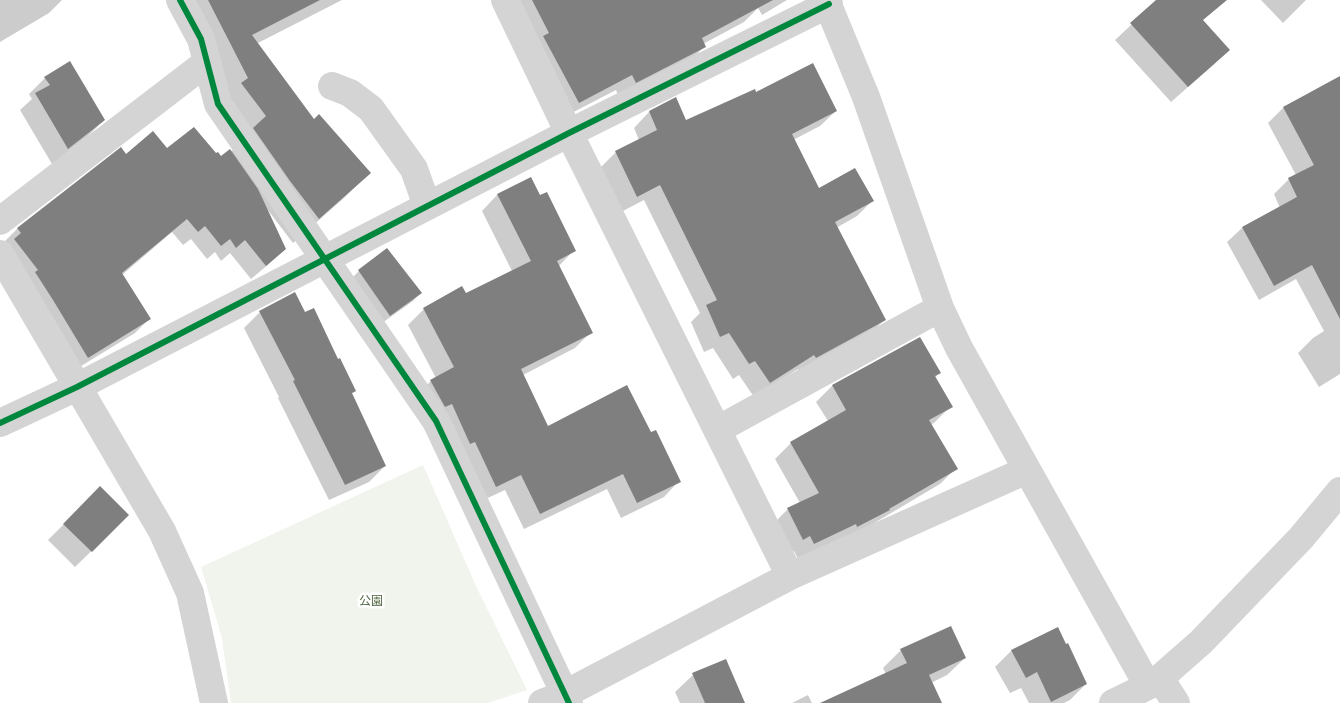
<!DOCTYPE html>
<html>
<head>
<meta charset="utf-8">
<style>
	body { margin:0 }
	canvas { display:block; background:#fff }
</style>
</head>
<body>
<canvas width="1340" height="703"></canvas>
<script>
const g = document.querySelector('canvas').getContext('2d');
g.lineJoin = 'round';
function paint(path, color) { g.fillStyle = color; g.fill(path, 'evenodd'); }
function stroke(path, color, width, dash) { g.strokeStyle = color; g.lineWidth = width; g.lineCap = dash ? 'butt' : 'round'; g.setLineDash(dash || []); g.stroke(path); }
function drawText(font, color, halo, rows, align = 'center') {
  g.font = font + ' Montserrat,"Noto Sans JP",sans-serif'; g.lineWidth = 5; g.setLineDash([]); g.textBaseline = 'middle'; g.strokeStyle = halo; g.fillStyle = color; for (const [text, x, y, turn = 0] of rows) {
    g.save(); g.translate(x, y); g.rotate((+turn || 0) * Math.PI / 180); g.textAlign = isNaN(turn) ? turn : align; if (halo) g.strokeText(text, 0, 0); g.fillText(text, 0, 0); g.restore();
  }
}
paint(new Path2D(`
	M423,465l53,121 51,104 -39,13h-257l-9,-65 -21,-71z`), '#f1f4ed');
paint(new Path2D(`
	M0,0h62l-13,13 -49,29z
	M184,0h158l-86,44 58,77 55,52 -25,25 -51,45 -26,-34 18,40 -15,14 -19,16 -21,-26 -9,8 -6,-9 -8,7 -16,-20 -8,6 -11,-13 -50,43 27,44 -14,14 -62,38 -70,-128 14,-14 104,-80 4,7 42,-6 49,5 5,3 10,-6 10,-10z
	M508,0h279l-25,15 -4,-7 -14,14 -41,22 2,2 -16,16 -70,36 -3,-8 -54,28z
	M1158,0h35l9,20 26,30 -16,16 -41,36 -56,-62z
	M1261,0h45l-23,23z
	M45,78l59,42 -16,16 -36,28 -32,-54 12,-11 -3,-5z
	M1332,82l8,14v278l-21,13 -21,-34 15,-15 11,-7 -28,-52 -37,21 -32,-58 15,-14 38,-20 -6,-14 15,-15 7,-4 -28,-52 15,-15z
	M755,93l81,18 -16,15 -27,14 25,49 54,12 -15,15 -21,12 48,92 -15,15 -69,38 -2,-4 -44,28 -15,-22 -6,4 -20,-31 -9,4 -13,-30 9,-9 -56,-113 -23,12 -21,-44 16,-16 23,-12 -5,-12 15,-16 27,-13 10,23z
	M497,195l43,2 34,53 -16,17 33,65 -16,16 -52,27 24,53 104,6 28,47 -15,16 -43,21 -14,-29 -83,40 -19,-39 -26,12 -64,-105 16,-16 5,-3 -28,-53 16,-16 38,-21 3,7 47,-24 -30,-60z
	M387,250l34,42 -8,9 -31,22 -31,-44 8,-8z
	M260,312l44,2 51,77 -4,3 34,72 -16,16 -40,18 -51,-102 1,-1 -35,-69z
	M920,338l20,35 -6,5 17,28 -16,16 -4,3 25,43 -16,16 -64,38 -4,4 -74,33 -4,-8 -8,4 -14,-30 16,-16 12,-6 -25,-44 16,-16 37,-22 -12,-19 16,-16z
	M100,488l28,27 -53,52 -27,-27z
	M1057,628l29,56 -16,16 -6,3h-35l-8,-15 -11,5 -15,-26 16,-16z
	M901,650l64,8 -18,17 -16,8 10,20h-118l63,-29 -3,-6z
	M693,675l51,28h-64l-5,-11z
	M808,695l4,8h-20z`), '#0003');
paint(new Path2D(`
	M208,0h112l-68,35 62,84 5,-5 52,59 -52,46 -29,-38 -37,-53 13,-12 -25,-33 7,-5z
	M532,0h241l-71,38 4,9 -70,36 -4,-8 -53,28 -36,-67 6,-3z
	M1156,0h71l-24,20 27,30 -42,37 -58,-64z
	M70,61l35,59 -37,29 -33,-56 15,-8 -6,-8z
	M813,63l24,48 -45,23 27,54 36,-20 19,33 -39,21 51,98 -70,38 -2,-3 -44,28 -15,-22 -6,3 -20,-31 -9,4 -14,-32 11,-5 -57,-115 -23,12 -22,-46 42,-21 -8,-19 27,-14 10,23 69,-31 1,3z
	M1340,76v243l-28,-54 -38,21 -32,-59 55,-30 -9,-19 26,-13 -31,-58z
	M194,127l22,26 2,-1 3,4 9,-7 28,40 28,60 -20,17 -21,-26 -9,8 -6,-9 -9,7 -16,-20 -7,6 -11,-13 -65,54 29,46 -63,39 -35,-58 -18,-28 3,-2 -24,-31 7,-6 -4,-5 104,-81 5,7 27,-23 14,17z
	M531,177l9,18 7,-3 29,59 -19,10 36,72 -72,36 27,57 79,-41 24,47 5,-2 25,52 -44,21 -14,-29 -83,40 -19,-39 -25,12 -21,-45 -5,2 -18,-40 -7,3 -15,-27 24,-13 -31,-59 39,-22 4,7 65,-32 -34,-67z
	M387,248l35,45 -32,23 -32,-46z
	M295,292l10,20 9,-4 24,51 2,-1 16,33 -4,2 34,73 -41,19 -52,-104 2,-1 -36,-69z
	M920,337l21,36 -6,3 18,31 -24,13 29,49 -69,40 1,1 -33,17 -1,-3 -42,20 -4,-8 -7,4 -16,-32 32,-15 -29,-51 56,-32 -14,-25z
	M100,486l29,29 -37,37 -29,-28z
	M951,626l15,32 -37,17 13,28h-122l87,-40 -7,-14z
	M1058,627l8,17 2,-1 19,41 -36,18 -14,-30 -11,6 -15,-28z
	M726,659l19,44h-40l-13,-30z`), '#7f7f7f');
stroke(new Path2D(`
	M180,0l21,39 17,65 218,317 133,282
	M505,0l64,133 221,443
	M826,0l40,97 74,211 19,40 189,338
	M332,86l18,7 21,16 43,60 13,37
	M0,221l207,-159
	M0,254l162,277 28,62 24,110
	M0,423l77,-36 492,-254 260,-129
	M717,430l223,-122
	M1160,678l16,25
	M542,703l23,-9 225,-118 237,-106
	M1113,703l35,-17 12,-8 41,-36 100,-104 39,-47`), '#d4d4d4', 28);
stroke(new Path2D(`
	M180,0l21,39 17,65 218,317 133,282
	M0,423l77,-36 492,-254 260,-129`), '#00873e', 6);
drawText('12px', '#516642', '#fff', [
	["公園",371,601]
]);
</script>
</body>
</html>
